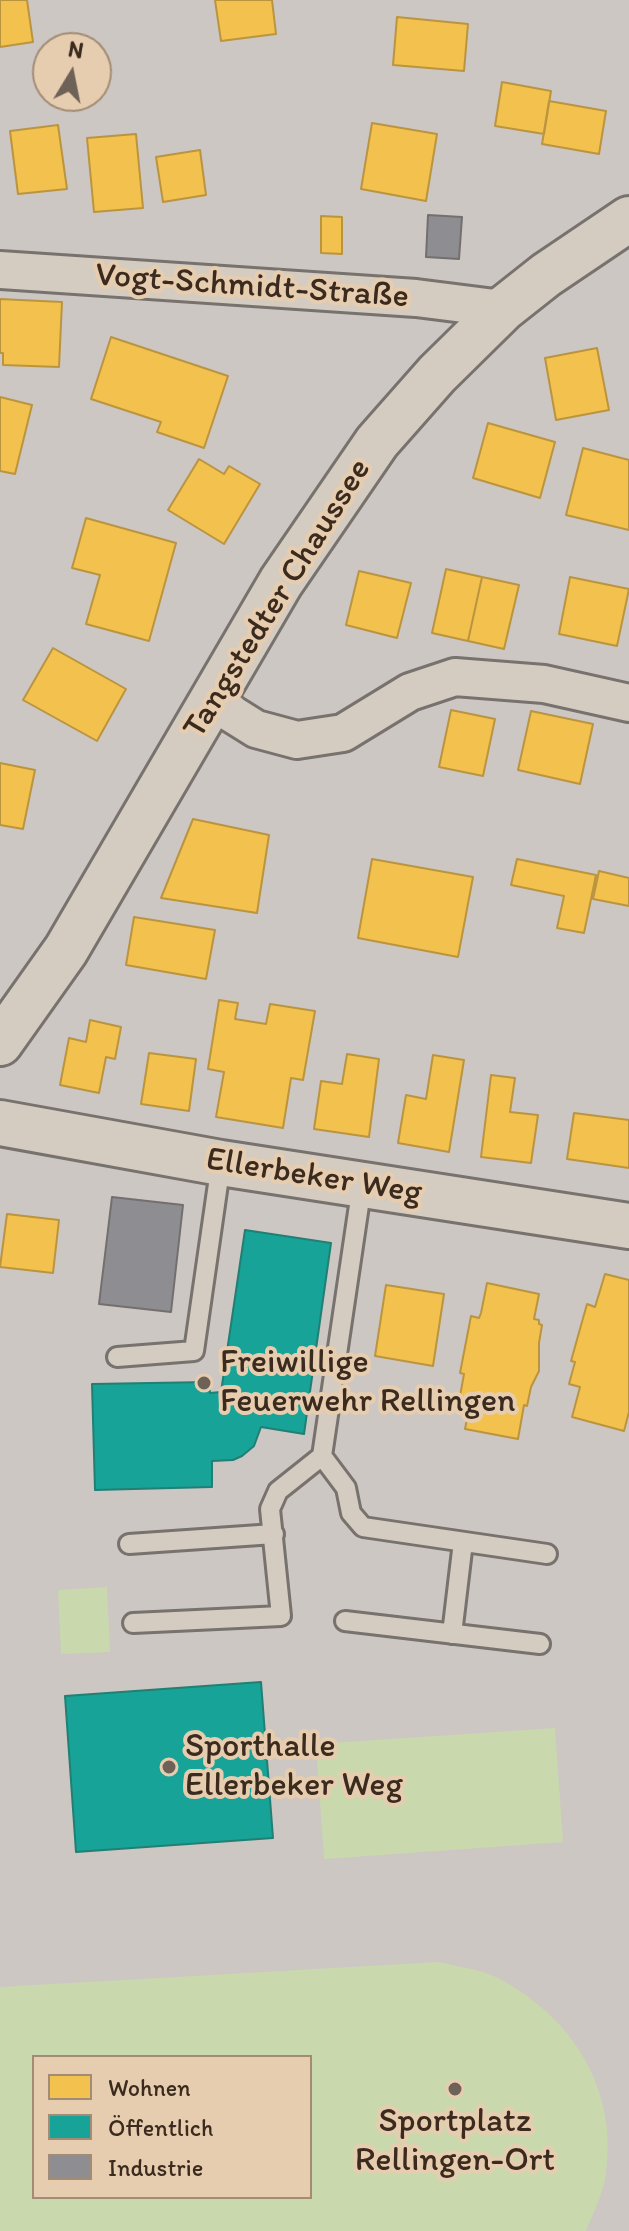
<!DOCTYPE html>
<html>
<head>
<meta charset="utf-8">
<style>
	body { margin:0 }
	#map { position:relative; width:629px; height:2231px; overflow:hidden; background:#ccc7c2; font-family:Itim,sans-serif }
	canvas { display:block }
	.legend { position:absolute; left:32px; top:2055px; width:280px; height:144px; box-sizing:border-box; background:#e7cdaf; border:2px solid #a28c75; margin:0; padding:10px 14px; list-style:none; font-size:24px; color:#3b2a1e }
	.legend li { display:flex; align-items:center; gap:16px; height:40px }
	.legend b { width:40px; border:2px solid #a28c75 }
	.north { position:absolute; left:32px; top:32px; width:80px; height:80px; box-sizing:border-box; background:#e7cdaf; border:2px solid #a28c75; border-radius:50%; rotate:10deg; font-size:22px; font-weight:700; line-height:32px; text-align:center; color:#3b2a1e }
	.north::after { content:''; display:block; margin:auto; width:28px; height:36px; background:#6e6157; clip-path:polygon(50% 0,100% 100%,50% 72%,0 100%) }
</style>
</head>
<body>
<div id="map">
<canvas width="629" height="2231"></canvas>
<ul class="legend">
<li><b style="height:22px;background:#f2c14e"></b>Wohnen</li>
<li><b style="height:22px;background:#17a398"></b>Öffentlich</li>
<li><b style="height:22px;background:#8d8d92"></b>Industrie</li>
</ul>
<div class="north">N</div>
</div>
<script>
const g = document.querySelector('canvas').getContext('2d');
g.lineJoin = 'round';
function paint(path, color) { g.fillStyle = color; g.fill(path, 'evenodd'); }
function stroke(path, color, width, dash) { g.strokeStyle = color; g.lineWidth = width; g.lineCap = dash ? 'butt' : 'round'; g.setLineDash(dash || []); g.stroke(path); }
function drawText(font, color, halo, rows, align = 'center') {
  g.font = font + ' Itim,sans-serif'; g.lineWidth = 8; g.setLineDash([]); g.textBaseline = 'middle'; g.strokeStyle = halo; g.fillStyle = color; for (const [text, x, y, turn = 0] of rows) {
    g.save(); g.translate(x, y); g.rotate((+turn || 0) * Math.PI / 180); g.textAlign = isNaN(turn) ? turn : align; if (halo) g.strokeText(text, 0, 0); g.fillText(text, 0, 0); g.restore();
  }
}
paint(new Path2D(`
	M107,1587l3,65 -49,2 -3,-64z
	M555,1728l8,114 -239,17 -8,-115z
	M439,1962c18,5 42,7 59,16 76,40 122,114 107,201 -3,17 -13,36 -19,52h-586v-244zM310,2057v140h-276v-140z`), '#cad8ae');
const homes = new Path2D(`
	M0,0h27l6,42 -33,5z
	M215,0h57l4,34 -55,7z
	M397,17l71,7 -4,47 -71,-6z
	M502,82l49,9 -7,43 -49,-8z
	M549,101l57,10 -7,43 -57,-10z
	M372,123l65,11 -11,67 -65,-12z
	M58,125l9,64 -49,5 -8,-63z
	M136,134l7,74 -49,4 -7,-74z
	M200,150l6,45 -43,7 -7,-45z
	M321,216l21,1v37l-21,-1z
	M0,299l62,3 -3,65 -56,-2v-12h-3z
	M111,337l117,39 -24,72 -47,-16 4,-10 -70,-23z
	M597,348l12,62 -53,10 -11,-62z
	M0,397l32,8 -17,69 -15,-3z
	M488,423l67,19 -15,56 -67,-20z
	M583,448l46,12v70l-63,-15z
	M199,459l25,15 5,-8 31,18 -36,60 -56,-34z
	M86,518l90,25 -27,98 -63,-17 14,-49 -28,-7z
	M446,569l36,8 -14,64 -36,-8z
	M359,571l52,12 -14,55 -51,-13z
	M482,577l37,8 -15,64 -36,-8z
	M570,577l59,12 -12,57 -58,-12z
	M53,648l73,41 -29,52 -74,-41z
	M451,710l44,9 -12,57 -44,-9z
	M531,711l62,13 -13,60 -62,-14z
	M0,763l35,7 -12,59 -23,-4z
	M193,819l76,16 -12,78 -96,-15z
	M372,859l101,18 -15,80 -100,-19z
	M517,859l79,16 -12,58 -27,-5 7,-32 -53,-11z
	M599,871l30,7v28l-36,-7z
	M134,917l81,13 -9,49 -80,-14z
	M219,1000l19,3 -3,16 31,5 4,-20 45,7 -12,69 -12,-2 -8,50 -67,-11 8,-45 -16,-3z
	M90,1020l31,7 -6,32 -9,-2 -7,36 -39,-8 9,-47 17,4z
	M149,1053l47,6 -7,52 -48,-7z
	M347,1054l32,5 -10,78 -55,-8 7,-48 21,3z
	M433,1055l31,5 -15,92 -51,-9 8,-48 20,4z
	M491,1075l24,3 -5,34 28,3 -7,48 -50,-6z
	M574,1113l55,7v48l-62,-9z
	M7,1214l52,6 -6,53 -53,-6z
	M605,1274l24,6v132l-5,19 -52,-14 8,-30 -11,-3 6,-22 -4,-1 16,-57 8,3z
	M487,1283l52,11 -5,25 5,1v4l3,1 -3,18v28l-8,16 -4,19 -3,-1 -6,34 -53,-10 6,-31 -11,-2 4,-22 -4,-1 11,-57 8,2 2,-5z
	M386,1285l58,9 -11,72 -58,-10z`);
paint(homes, '#f2c14e');
stroke(homes, '#bb9440', 2);
const public = new Path2D(`
	M245,1230l86,13 -27,191 -43,-7 -7,19 -12,10 -9,4 -21,1v26l-117,3 -3,-106 117,-2 1,11 11,-1z
	M261,1682l12,156 -197,14 -11,-156z`);
paint(public, '#17a398');
stroke(public, '#227f73', 2);
const industry = new Path2D(`
	M428,215l34,2 -3,42 -33,-2z
	M112,1197l71,8 -12,107 -72,-8z`);
paint(industry, '#8d8d92');
stroke(industry, '#746f6f', 2);
const service = new Path2D(`
	M362,1185l-40,271 24,32 5,25 12,14 184,27
	M117,1357l77,-6 27,-188
	M129,1544l145,-10
	M345,1621l195,23
	M133,1623l148,-7 -11,-107 8,-18 44,-35
	M452,1634l11,-92`);
const minor = new Path2D(`
	M0,270l416,28 87,11
	M212,696l20,18 24,15 41,11 46,-7 67,-41 45,-15 89,7 85,19`);
const tertiary = new Path2D(`
	M0,1123l221,40 408,63`);
const secondary = new Path2D(`
	M0,1043l66,-93 215,-368 96,-140 60,-68 66,-65 43,-34 83,-56`);
stroke(service, '#77726d', 24);
stroke(minor, '#77726d', 42);
stroke(tertiary, '#77726d', 50);
stroke(secondary, '#77726d', 50);
stroke(service, '#d4cbc1', 18);
stroke(minor, '#d4cbc1', 36);
stroke(tertiary, '#d4cbc1', 44);
stroke(secondary, '#d4cbc1', 44);
for (const [x, y, r, color] of [
	[204,1383,8,"#6e6157"],
	[169,1767,8,"#6e6157"],
	[455,2089,8,"#6e6157"]
]) { const dot = new Path2D(); dot.arc(x, y, r, 0, 2 * Math.PI); g.fillStyle = color; g.fill(dot); stroke(dot, '#e7cdaf', 3); }
drawText('34px', '#3b2a1e', '#e7cdaf', [
	["Vogt-Schmidt-Straße",252,287,4],
	["Tangstedter Chaussee",278,599,-58],
	["Ellerbeker Weg",314,1177,9]
]);
drawText('34px', '#3b2a1e', '#e7cdaf', [
	["Freiwillige",220,1363],
	["Feuerwehr Rellingen",220,1402],
	["Sporthalle",185,1747],
	["Ellerbeker Weg",185,1786],
	["Sportplatz",455,2122,"center"],
	["Rellingen-Ort",455,2161,"center"]
], 'left');
</script>
</body>
</html>
